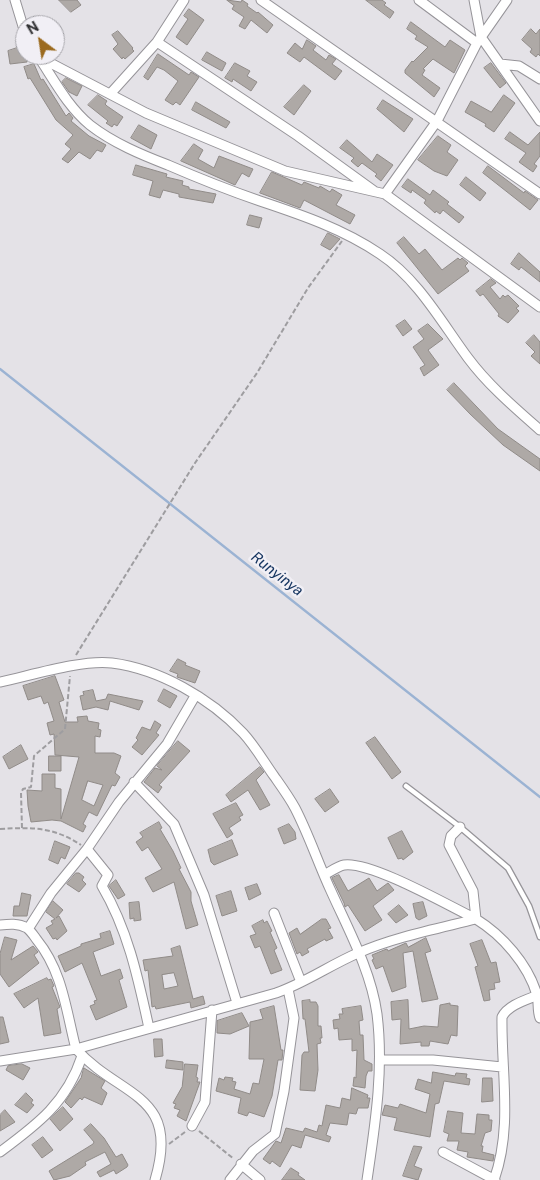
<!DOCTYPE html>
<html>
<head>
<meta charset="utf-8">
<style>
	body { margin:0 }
	#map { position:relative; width:540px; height:1180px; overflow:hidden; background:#e4e2e7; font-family:"Public Sans",sans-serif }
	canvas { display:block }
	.north { position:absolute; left:15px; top:15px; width:50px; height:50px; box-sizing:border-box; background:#f1eff5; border:1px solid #a3a2a7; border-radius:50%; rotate:329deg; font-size:14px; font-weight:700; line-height:20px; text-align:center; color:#2f2f31 }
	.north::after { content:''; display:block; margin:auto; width:18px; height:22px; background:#9b6a1e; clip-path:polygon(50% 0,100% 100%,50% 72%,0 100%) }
</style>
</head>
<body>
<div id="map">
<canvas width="540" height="1180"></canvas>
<div class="north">N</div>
</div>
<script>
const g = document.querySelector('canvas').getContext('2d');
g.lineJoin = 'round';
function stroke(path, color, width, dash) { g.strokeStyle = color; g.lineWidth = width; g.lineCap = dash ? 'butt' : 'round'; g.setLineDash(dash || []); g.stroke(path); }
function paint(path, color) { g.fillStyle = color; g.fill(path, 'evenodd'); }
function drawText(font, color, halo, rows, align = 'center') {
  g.font = font + ' "Public Sans",sans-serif'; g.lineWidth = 5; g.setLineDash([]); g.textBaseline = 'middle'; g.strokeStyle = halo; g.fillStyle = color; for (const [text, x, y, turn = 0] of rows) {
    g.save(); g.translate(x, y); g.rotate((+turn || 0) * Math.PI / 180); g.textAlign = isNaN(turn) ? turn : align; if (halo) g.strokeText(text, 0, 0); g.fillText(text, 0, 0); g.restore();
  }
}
stroke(new Path2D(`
	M0,369l540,428`), '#9bb3d3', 2.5);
const building = new Path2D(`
	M59,0h18l4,5 -10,7z
	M227,0l14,2 1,-2 6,4 -1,2 10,7 1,-1 15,13 -6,8 -16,-13 -6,9 -6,-3 5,-9 -12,-8 2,-3z
	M366,0h16l4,3 -2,2 10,7 -4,6z
	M189,9l15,11 -17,25 -11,-8 12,-18 -4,-3z
	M411,22l34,25 5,-7 15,10 -11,23 -21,-14 -10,10 2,1 -3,5 18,13 -6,9 -29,-24v-3l7,-9 1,1 15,-15 -13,-8 2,-3 -10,-7z
	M531,29l5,5 4,-5v27l-2,-2 -2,3 -6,-5 2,-3 -10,-9z
	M118,31l15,17 -1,1 2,2 -9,8 -2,-2 -1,2 -9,-10 5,-5 -6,-9z
	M307,40l9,6 -3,4 13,10 3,-5 7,4 -4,5 10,7 -7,9 -31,-23 -4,5 -13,-9 8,-10 7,6z
	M23,46l4,16 -17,2 -2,-13z
	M207,52l19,11 -4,8 -20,-11z
	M158,54l31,21 2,-3 8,5 -19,28 -4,-3 -3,3 -8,-5 13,-19 -14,-11 -7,-3 -9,13 -4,-3z
	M235,63l15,8 -3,5 10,6 -6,9 -18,-12 -1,3 -7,-4z
	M491,63l15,20 -6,5 -16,-20z
	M34,64l7,16 2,-1 23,37 3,-3 4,5 -2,3 18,15 17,9 -4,7 -5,-2 -7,9 -11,-7 -11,11 -6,-4 9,-10 -6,-5 8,-9 -17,-15 -26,-42 -2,1 -4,-12z
	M66,78l16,8 -5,10 -8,-4 -7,-10z
	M304,85l7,6 -17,24 -10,-8z
	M98,95l9,6 -2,3 2,2 16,11 -6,9 -3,-2 -2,3 -6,-4 2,-2 -20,-16z
	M504,95l11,8 -21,29 -9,-6 1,-2 -21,-12 6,-11 20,11z
	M383,100l30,19 -9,13 -27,-23z
	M196,102l34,20 -4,6 -34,-18z
	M139,125l18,10 -6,14 -20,-11z
	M510,132l18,13 12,-13v24l-6,8 3,2 -4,6 -14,-10 7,-9 -21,-14z
	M438,136l13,9 -4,7 11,8 -11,16 -13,-5 -16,-11z
	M347,140l25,22 5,-8 16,11 -12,16 -6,-5 2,-2 -15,-11 -4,4 -7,-6 3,-3 -14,-10z
	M194,144l9,6 -5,9 16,9 5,-12 34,13 -4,8 -7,-4 -7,12 -54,-24z
	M136,165l31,9 -1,3 17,4 -1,4 7,2v2l27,5 -3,9 -34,-6v-3l-16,-4 -3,8 -11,-3 4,-14 -20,-6z
	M488,166l36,27 1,-2 13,9 -8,10 -47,-37z
	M272,172l30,13 2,-3 15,6 1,-2 10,6 2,-3 10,6 -6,10 19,10 -5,9 -46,-24 -4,8 -40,-15z
	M466,177l20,16 -6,8 -20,-16z
	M408,179l22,16 3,-5 16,12 -2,2 17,13 -5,6 -16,-13 -3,4 -4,-3 -1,2 -11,-10 2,-3 -14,-10 -1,3 -9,-6z
	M250,215l12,3 -3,10 -12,-3z
	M328,233l12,6 -10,11 -9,-5z
	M404,237l15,17 6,-5 17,21 16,-12 2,2 2,-2 6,5 -3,3 4,5 -31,23 -41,-51z
	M519,253l21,19v10l-19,-15 -2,3 -8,-6z
	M491,279l5,4 -6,4 10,12 3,-4 2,2 3,-2 11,11 -3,2 3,3 -11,12 -10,-7 1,-2 -16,-20 -3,2 -4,-5z
	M405,320l7,9 -9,7 -7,-10z
	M428,324l15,15 -15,11 11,15 -15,11 -4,-8 5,-3 -12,-18 11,-8 -6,-8z
	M534,335l6,7v22l-9,-8 4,-4 -9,-9z
	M454,383l44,46 42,30v12l-37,-26 -33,-31 -23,-24z
	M178,659l8,4 -1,2 15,6 -5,12 -18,-6 1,-3 -8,-3z
	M55,676l9,24 -5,2 6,20h13l-1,-5 10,-1 1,5 11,2 -1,6 3,1 -1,7 -5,-1v17h19l7,3 -6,17 5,4 -5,9 -3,-1 -15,31 -8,-4 -6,12 3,2 -3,6 -22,-11 -9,-1 -21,2 -3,-16 -1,-16 15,1v-17h13v14l6,1v30l18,-62 -24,-2 -1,-21 -4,1 -3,-12 7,-2 -6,-19 -4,2 -3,-8 -13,4 -5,-14zM88,781l15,4 -9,21 -12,-6z
	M164,689l13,7 -7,12 -12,-7z
	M93,690l3,11 10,-2 2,-5 35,7 -4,9 -29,-9 -2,9 -12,-3 -13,3 -3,-14 4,-1 -1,-3z
	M155,721l6,4 -5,8 3,2 -17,20 -10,-8 6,-7 -2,-2 6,-11 8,3z
	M375,737l26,35 -9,7 -26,-36z
	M178,741l12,10 -31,34 3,2 -4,6 -14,-11 11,-14 7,2 -5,-4z
	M21,745l7,14 -19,10 -6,-12z
	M49,756h12v15h-12z
	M260,767l4,5 -8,8 14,25 -10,5 -12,-20 -17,12 -5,-7z
	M330,789l9,13 -14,10 -10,-13z
	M236,803l7,12 -4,2 2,3 -12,8 4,6 -6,4 -14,-24z
	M159,822l3,6 -2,1 13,22 8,17 -2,1 12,23v9l7,24 -12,4 -12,-47 -21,10 -8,-14 17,-9 -14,-22 -6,4 -6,-9 7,-5 -3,-4z
	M289,824l6,8 1,7 -12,5 -6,-15z
	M402,831l11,21 -10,8 -1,-2 -4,1 -10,-21z
	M232,840l6,15 -24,10 -3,-3 -3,-12z
	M55,841l15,6 -5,12 -4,-2 -3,7 -9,-4z
	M76,873h3l5,4 -2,3 4,4 -7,8 -12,-8z
	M339,875l9,16 21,-13 8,13 11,-8 6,7 -21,16 9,14 -17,11 -17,-26 -3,2 -1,-4 -12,-25z
	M116,880l9,15 -7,4 -9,-13z
	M257,884l4,10 -12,6 -4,-12z
	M231,891l6,20 -15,5 -6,-20z
	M22,893l9,2 -4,21h-14l1,-10h5z
	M53,901l10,9 -7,8 3,-2 8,15 -10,9 -1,-2 -3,1 -7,-11 7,-4 -2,-3 4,-2 -9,-7z
	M139,902l2,18 -7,1v-3l-4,1 -1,-16z
	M423,902l4,14 -8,4 -3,-2 -3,-14z
	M399,905l9,10 -12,8 -8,-9z
	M322,919h4l5,9 -3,1 5,9 -7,3 -1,-2 -18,10 2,3 -7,4 -2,-4 -3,2 -8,-21 8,-5 3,6z
	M263,920l1,3 3,-2 5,10 -2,1 7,16 -3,2 8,20 -11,4 -11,-28 -5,2 -5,-12 6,-2 -4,-8z
	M110,931l4,13 -21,8 8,24 19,-7 3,9 -4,2 8,27 -31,13 -6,-14 5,-2 -1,-3 3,-1 -15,-37 -17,9 -7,-16 23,-10v-2l20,-6 -1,-4z
	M5,937l12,3 -6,20 22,-14 5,6 -4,3 5,8 -30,24 -9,-13v-20z
	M426,938l5,13 -6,2 13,46 -16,3 -9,-51 -10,2 3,34 -14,5 -9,-26 -7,3 -4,-9 2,-1 -2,-4 12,-5 3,-1 1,2 18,-8 2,4z
	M482,940l9,23 5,-1 4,20 -6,1 1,6 -6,1 1,10 -6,1 -9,-34 3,-1 -8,-22z
	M180,946l13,53 10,-3 2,8 -14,4 -1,-6 -34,7 -1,-3 -3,1 -4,-37 -3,1 -2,-11 30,-4 -2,-7zM174,973l4,13 -14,3 -2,-14z
	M47,978l1,2 3,-1 3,7 -2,1 8,20 -3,2 4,24 -17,3 -6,-38 -14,10 -10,-14z
	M310,1000v2h6l2,4v20h3l1,12h-2l1,5 -4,1 1,26 -3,21 -15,-1 2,-35 2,-3h5l-4,-33h-2l-1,-18z
	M408,1000l1,29 15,-3 14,1 2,-22 10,-2v2l8,1 -1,30 -6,-1 -3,9 -18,-3 -1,5h-8v-4l-21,2 1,-25 -9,1 -1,-18z
	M274,1006l7,44h2l-1,10h-4l-6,36 -8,21 -15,-5 -2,4 -9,-3 3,-15 -25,-7 3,-13 5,2 1,-3 8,1 -1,3 4,1 -2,7 16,5 3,-11 6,1 5,-25h-15l1,-37 13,-3 -3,-9z
	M361,1006l2,14 -4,1 1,14h3l1,25 8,4v7h-4l-2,5 -1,12 -12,-2 1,-9 2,1 1,-28 -5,1v-12l-13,1 -1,-12 -4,1 -1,-9 7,-1 -1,-5h4l-1,-5z
	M242,1013l7,13 -19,8 -13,-1v-12z
	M0,1017h3l6,25 -9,2z
	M154,1039h8l1,17 -8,1z
	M167,1060l16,2v8l-17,-2z
	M22,1064l8,4 -7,12 -17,-10 2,-4z
	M185,1064l13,1 -2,12 2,1 -1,4h3l-14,39 -9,-5 3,-6 -6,-2 2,-4 -3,-1 9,-16z
	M84,1068l21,13 -4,7 6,5 -5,12 -18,-8 -2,3 -2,-2 -9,10 -6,-6 16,-24z
	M433,1072l22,4 1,-3 11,1 -1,4 4,1 -1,6 -25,-4 -5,22 -4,1 -5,33 -36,-7 3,-12 -15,-3 3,-10 13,3 2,-4 26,9 4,-19 -15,-5 3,-10 13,4z
	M483,1078h9l1,23 -11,1z
	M352,1088l16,7 -1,3h3l-2,10h-10l-2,6 -7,-1 -2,12 -17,-2 -4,12 5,2 -2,5 -24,-7 -4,13 -9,-3 -12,22 -8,-6 -2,3 -7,-5 13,-18 5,2 5,-15 17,4 2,-4 12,4 2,-7 3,1 4,-21 14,3 2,-10 8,2z
	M26,1093l7,7 -2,3 3,2 -7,8 -12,-8z
	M63,1107l10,12 -13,12 -10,-12z
	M5,1110l10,12 -15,9v-16z
	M448,1111l15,2 -2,20 14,1 2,-20 12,1v5h3l-1,11 -6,2 -4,13h2l-1,6 12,3 -1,6 -26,-4 1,-5 -11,-2 2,-9h-12l2,-7 -5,-2z
	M91,1124l13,14 12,19 6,-3 6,11 -1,2 -11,7 -2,-4 -14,7 -3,-5 14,-8 -6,-12 -20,10 1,3 -16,11 -16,4 -5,-9 44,-27 1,-2 -10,-12z
	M43,1137l10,13 -11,8 -10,-13z
	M414,1146l8,1 -8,19 8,3 -4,11 -15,-4z
	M291,1168l8,5 -1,2 7,5h-23z`);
paint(building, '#aea9a6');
stroke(building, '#908b88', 1);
const service = new Path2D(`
	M406,786l54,41 48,41 21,38 11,31`);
const minor = new Path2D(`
	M15,0l10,33
	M261,0l279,194
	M419,0l58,43
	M474,0l7,37 59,84
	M157,42l141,94 76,55
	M38,56c16,24 30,51 52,69 23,18 52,30 78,40 30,13 60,25 92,36 42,14 83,28 120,53 38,25 62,69 88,104 20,27 47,50 72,72
	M39,57l107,56 139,58 100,23 155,113
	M500,64l19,2 21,13
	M111,93l46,-51 27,-42
	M385,194l52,-73 40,-78 30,-43
	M0,682c29,-6 83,-23 112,-19 47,6 98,35 131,70 12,13 21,29 31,43 7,10 15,21 21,32 14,27 23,55 36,83 18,40 40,80 46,123 7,56 -2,111 -10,166
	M134,782l40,42 30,71 33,108
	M87,849l21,26 -6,11c26,44 36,92 47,142
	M324,875c6,-3 14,-9 20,-10 27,-4 105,41 132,54l-3,-28 -24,-46 2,-9 9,-9
	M274,913l27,69
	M0,925c9,-1 18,-2 27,3 4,3 7,8 10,12 26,32 29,71 39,109 44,49 105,44 79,131
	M28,929l23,-36 36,-44 32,-47 48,-58 28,-48
	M380,1060h53l69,7
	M0,1061l76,-12 200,-56c29,-10 54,-28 82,-40 37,-16 78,-24 118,-34 26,16 52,45 61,76 2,7 0,15 3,23
	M192,1126l13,-24 7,-92
	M0,1152c38,-28 67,-50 82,-96
	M443,1152l52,28
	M241,1164l19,16
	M230,1180l23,-29 22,-17 9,-43 10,-73 -6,-29
	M494,1180c19,-53 7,-108 8,-163 6,-12 24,-17 36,-22`);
stroke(service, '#969499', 7);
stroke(minor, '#969499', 11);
stroke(new Path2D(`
	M76,655l119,-192 62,-90 51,-85 34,-47
	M22,828l-1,-35 2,-4 8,-2 3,-31 31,-27 5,-53
	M0,829c32,-2 54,-2 81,16
	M199,1131l35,28
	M169,1144l16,-12`), '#9e9da0', 2, [5, 2.5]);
stroke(service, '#fff', 4.5);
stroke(minor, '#fff', 9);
drawText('italic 15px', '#173661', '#f1eff5', [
	["Runyinya",277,574,38]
]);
</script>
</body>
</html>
